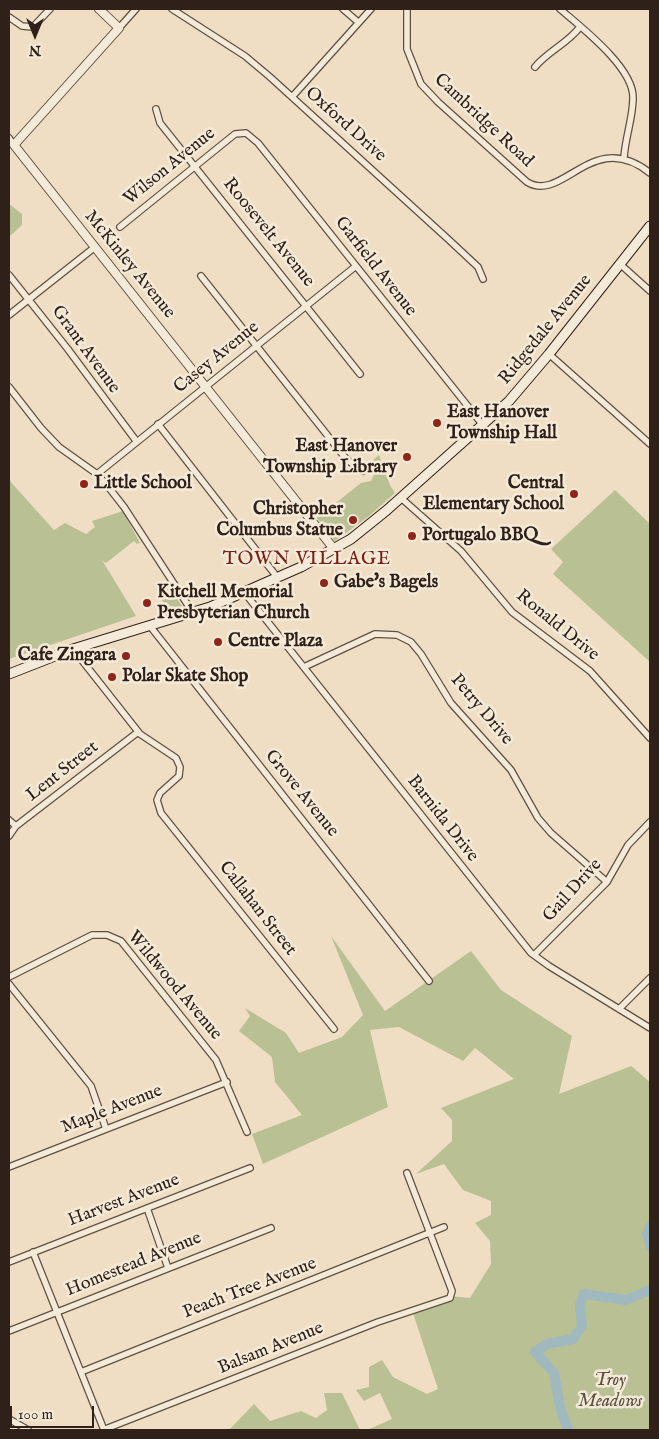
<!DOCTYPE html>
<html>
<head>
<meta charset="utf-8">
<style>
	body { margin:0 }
	#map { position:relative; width:659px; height:1439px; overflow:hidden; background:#efdec3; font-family:"IM FELL English",serif }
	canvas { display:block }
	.frame { position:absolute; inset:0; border:10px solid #30201a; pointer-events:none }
	.north { position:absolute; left:10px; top:10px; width:50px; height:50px; -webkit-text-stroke:4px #f5ead8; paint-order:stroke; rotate:180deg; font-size:14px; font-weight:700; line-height:20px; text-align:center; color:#30201a }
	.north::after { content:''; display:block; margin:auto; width:18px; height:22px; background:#30201a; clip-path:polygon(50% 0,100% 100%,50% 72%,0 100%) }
	.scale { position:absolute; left:10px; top:1406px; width:84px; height:22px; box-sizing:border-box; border:2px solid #30201a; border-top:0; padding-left:6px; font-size:15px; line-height:18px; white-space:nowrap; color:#30201a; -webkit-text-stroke:4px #f5ead8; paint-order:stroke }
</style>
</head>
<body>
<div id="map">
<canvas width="659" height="1439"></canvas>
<div class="frame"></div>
<div class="north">N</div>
<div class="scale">100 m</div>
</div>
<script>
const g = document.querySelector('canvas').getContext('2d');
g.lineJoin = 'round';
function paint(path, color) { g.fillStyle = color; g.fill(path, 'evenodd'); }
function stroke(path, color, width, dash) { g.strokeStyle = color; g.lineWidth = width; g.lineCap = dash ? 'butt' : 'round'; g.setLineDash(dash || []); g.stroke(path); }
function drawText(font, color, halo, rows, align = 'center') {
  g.font = font + ' "IM FELL English",serif'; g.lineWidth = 5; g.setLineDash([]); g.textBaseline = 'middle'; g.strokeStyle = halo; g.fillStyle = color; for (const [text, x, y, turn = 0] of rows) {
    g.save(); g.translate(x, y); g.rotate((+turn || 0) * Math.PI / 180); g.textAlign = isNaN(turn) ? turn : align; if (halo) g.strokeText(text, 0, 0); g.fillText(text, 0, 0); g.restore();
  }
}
paint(new Path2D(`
	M9,204l13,10v11l-13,12z
	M379,455l11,30 5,8 -26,23 -34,25 -18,-23 44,-35 10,-2 6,-13 -5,-7z
	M9,480l45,50 11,-7 21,11 9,-7 -3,-6 31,-10 17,32 -3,1 -3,-3 -28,22 -4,-3 34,56 -127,43z
	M615,490l35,34v138l-97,-88 10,-12 -12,-13z
	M170,588l12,18 -14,8 -8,-20z
	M331,936l54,75 86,-60 30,39 71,46 -13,58 72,-28 19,16v348h-283l25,-11 -12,-26 -16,8 -8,-11 13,-3v-20l13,-7 11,17 34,17 11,-5 -26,-79 37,-14 21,2 21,-34 -1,-23 -15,-18 16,-8v-14l-28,-11 -19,-26 -28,10 36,-33v-21l-11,-12 73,-29 -39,-31 -12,13 -64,-34 -29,3 18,77 -125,57 -11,-30 50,-19 -27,-33 -3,-25 -33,-26 11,-15 -5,-8 41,25 13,20 43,-16 21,-22z
	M324,1393h18l18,37h-131l25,-26 16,17 31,-10 15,7 11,-8z`), '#b9c194');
stroke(new Path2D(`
	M650,1227l-3,7 3,12
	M568,1430l-8,-23 -6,-34 -19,-21 12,-8 26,-5 9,-13 -2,-22 4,-10 42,6 24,-10`), '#a0b9bf', 10);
const minor = new Path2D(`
	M172,9l73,47 25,21 178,162 30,28 5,12
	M343,9l15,13
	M407,9v40l14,35 17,18 89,80c36,22 65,-55 123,-9
	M560,9c22,19 74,59 73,89 0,20 -8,40 -9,60
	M9,17l13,9 11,1 17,-18
	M119,28l17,-19
	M535,67c13,-16 32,-23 45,-40
	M292,97l79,-88
	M156,109l4,14 200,251
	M9,138l5,7
	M120,227l115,-93 11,-1 12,10 224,281
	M620,264l30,27
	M9,275l58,73 70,94
	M201,276l146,184 16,11
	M9,315l86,-68
	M549,354l101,90
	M9,387l32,41 18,19 38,27 9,10 18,23 69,106
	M158,424l119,153
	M97,474l259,-208
	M401,498l60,53 51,61 78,59 60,67
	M244,592l287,361 18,13 101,62
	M150,626l279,355
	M73,649l67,85 36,24 4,9 -1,9 -19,17 -3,7 4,13 173,216
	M304,667l71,-33 22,1 14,7 10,12 30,49 60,67 27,48 13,15 56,49
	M9,820l7,6
	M9,836l7,-10 122,-94
	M534,955l73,-73 21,-37 22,-23
	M9,977l83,-42h15l14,6 95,119 31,72
	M9,984l82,102 15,43
	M619,1009l31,-31
	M9,1167l218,-85
	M147,1208l21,60
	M33,1252l71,178
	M9,1262l241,-94
	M9,1331l262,-103
	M81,1372l363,-145
	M9,1419l19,11
	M103,1430l275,-108 72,-24 2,-7 -45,-118`);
const tertiary = new Path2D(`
	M99,9l20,19 -105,117 320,404`);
const secondary = new Path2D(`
	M9,674l64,-25 137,-42 91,-40 50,-28 36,-29 122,-109 40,-47 101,-128`);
stroke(minor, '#605044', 8);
stroke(tertiary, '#605044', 10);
stroke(secondary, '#30201a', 11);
stroke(minor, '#f5ead8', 5.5);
stroke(tertiary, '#f5ead8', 8);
stroke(secondary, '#f5ead8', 9);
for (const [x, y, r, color] of [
	[437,423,5,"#8f2418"],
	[407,457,5,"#8f2418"],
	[84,484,5,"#8f2418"],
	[574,494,5,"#8f2418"],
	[353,520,5,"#8f2418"],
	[412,536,5,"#8f2418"],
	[324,583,5,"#8f2418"],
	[147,603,5,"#8f2418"],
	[218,642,5,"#8f2418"],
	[126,656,5,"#8f2418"],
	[112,677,5,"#8f2418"]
]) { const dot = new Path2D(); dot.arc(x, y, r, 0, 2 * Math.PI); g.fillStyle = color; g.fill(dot); stroke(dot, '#f5ead8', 2); }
drawText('18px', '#30201a', '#f5ead8', [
	["Cambridge Road",483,121,43],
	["Oxford Drive",345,125,42],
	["Wilson Avenue",170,167,-39],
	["Roosevelt Avenue",268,233,51],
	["McKinley Avenue",129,265,51],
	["Garfield Avenue",375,267,52],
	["Ridgedale Avenue",546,330,-51],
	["Grant Avenue",85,350,54],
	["Casey Avenue",217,358,-39],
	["Ronald Drive",557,626,39],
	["Petry Drive",481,710,50],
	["Lent Street",63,772,-38],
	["Grove Avenue",301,794,51],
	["Barnida Drive",442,819,52],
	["Gail Drive",573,891,-48],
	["Callahan Street",257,909,52],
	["Wildwood Avenue",174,986,50],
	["Maple Avenue",112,1110,-21],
	["Harvest Avenue",124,1201,-21],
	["Homestead Avenue",134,1265,-22],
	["Peach Tree Avenue",250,1289,-21],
	["Balsam Avenue",271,1349,-22]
]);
drawText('bold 18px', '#30201a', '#f5ead8', [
	["East Hanover",447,413],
	["Township Hall",447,434],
	["East Hanover",397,447,"right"],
	["Township Library",397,468,"right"],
	["Little School",94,484],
	["Central",564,484,"right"],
	["Elementary School",564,505,"right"],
	["Christopher",343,510,"right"],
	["Columbus Statue",343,531,"right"],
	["Portugalo BBQ",422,536],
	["Gabe's Bagels",334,583],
	["Kitchell Memorial",157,593],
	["Presbyterian Church",157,614],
	["Centre Plaza",228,642],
	["Cafe Zingara",116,656,"right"],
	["Polar Skate Shop",122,677]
], 'left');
drawText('italic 18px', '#59503f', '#f5ead8', [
	["Troy",610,1381],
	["Meadows",610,1402]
]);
g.letterSpacing = '1px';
drawText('19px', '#7a1f14', '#f5ead8', [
	["TOWN VILLAGE",307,560]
]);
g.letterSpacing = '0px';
</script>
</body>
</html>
